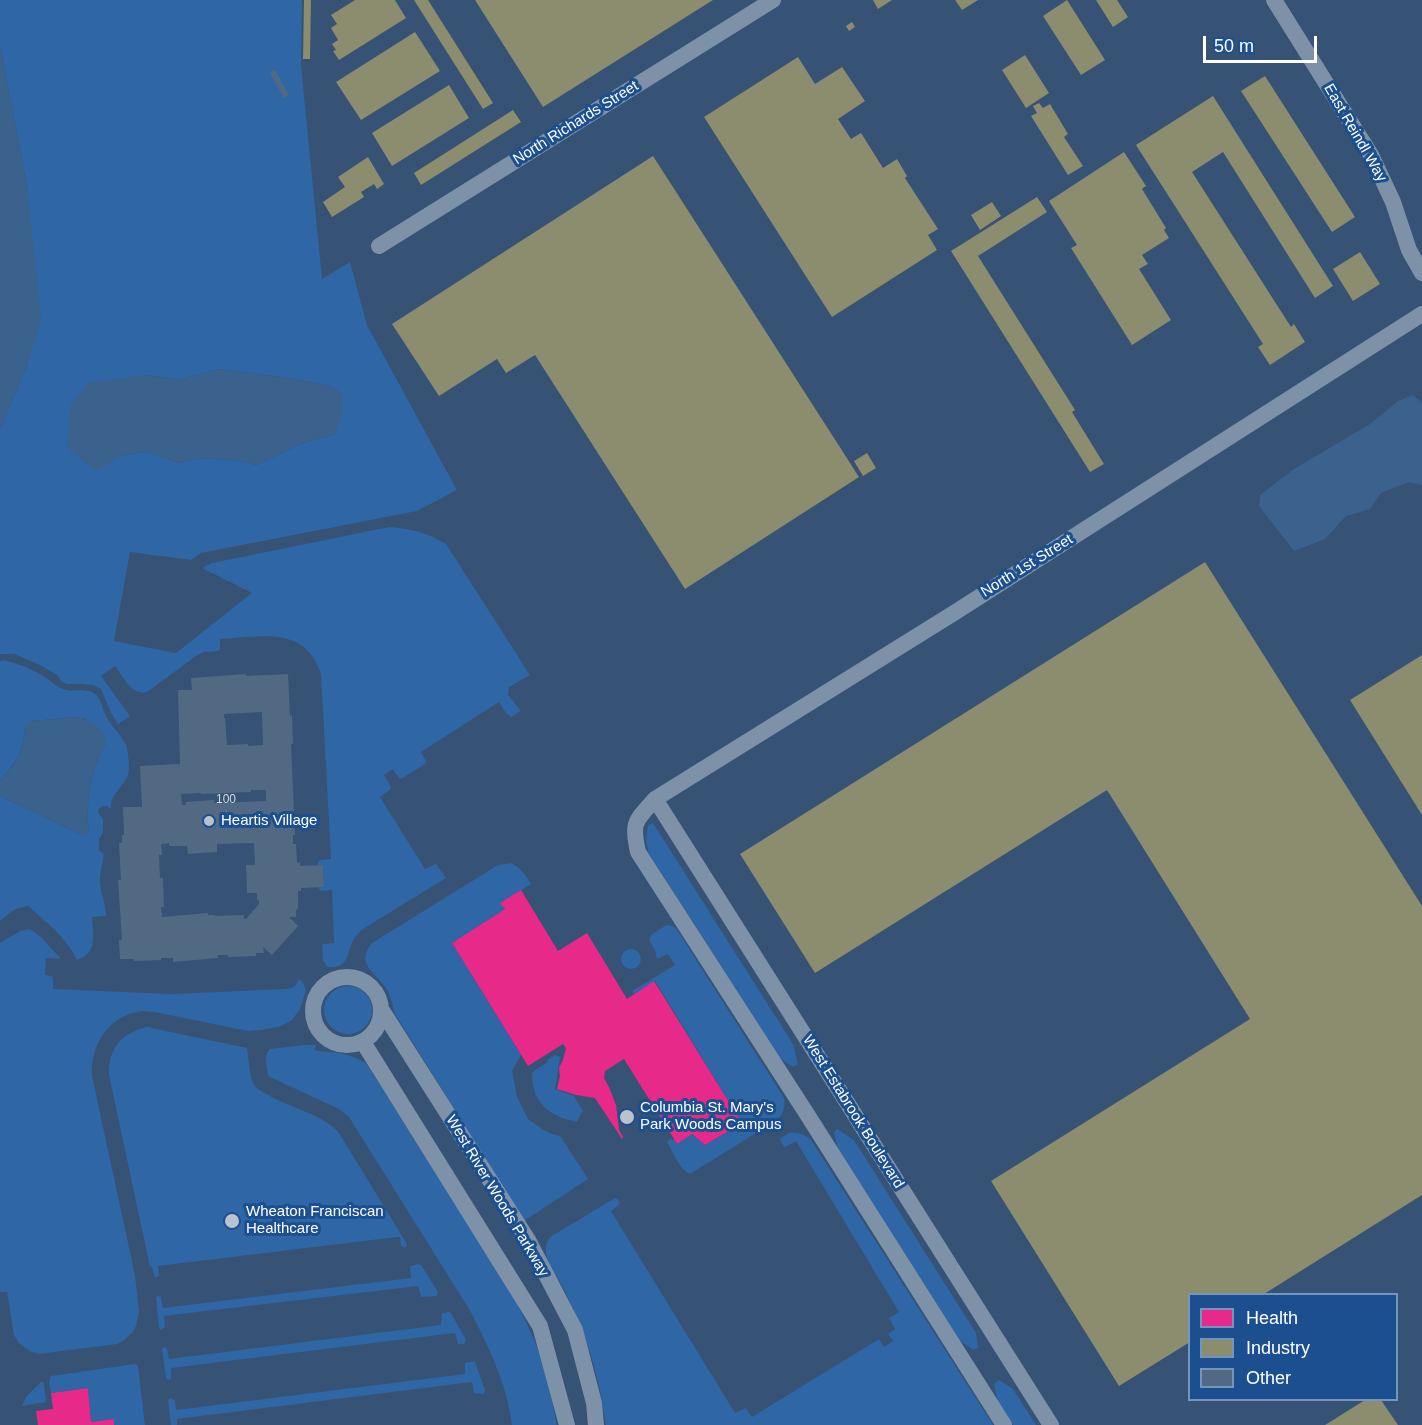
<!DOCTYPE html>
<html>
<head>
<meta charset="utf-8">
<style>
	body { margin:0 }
	#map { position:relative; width:1422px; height:1425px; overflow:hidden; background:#365274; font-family:Helvetica,sans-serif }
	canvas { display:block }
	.legend { position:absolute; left:1188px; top:1293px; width:210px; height:108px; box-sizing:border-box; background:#1b4f8f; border:2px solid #7695bc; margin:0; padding:8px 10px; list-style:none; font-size:18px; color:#fff }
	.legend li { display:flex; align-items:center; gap:12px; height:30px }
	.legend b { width:30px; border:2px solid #7695bc }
	.scale { position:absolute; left:1203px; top:36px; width:114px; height:27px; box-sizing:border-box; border:3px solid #fff; border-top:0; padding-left:8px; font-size:18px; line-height:21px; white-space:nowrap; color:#fff; -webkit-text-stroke:4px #1b4f8f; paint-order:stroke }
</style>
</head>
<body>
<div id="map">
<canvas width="1422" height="1425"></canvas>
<ul class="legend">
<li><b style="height:16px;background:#e7298a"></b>Health</li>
<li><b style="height:16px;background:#8c8c6e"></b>Industry</li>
<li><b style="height:16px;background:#526984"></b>Other</li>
</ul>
<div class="scale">50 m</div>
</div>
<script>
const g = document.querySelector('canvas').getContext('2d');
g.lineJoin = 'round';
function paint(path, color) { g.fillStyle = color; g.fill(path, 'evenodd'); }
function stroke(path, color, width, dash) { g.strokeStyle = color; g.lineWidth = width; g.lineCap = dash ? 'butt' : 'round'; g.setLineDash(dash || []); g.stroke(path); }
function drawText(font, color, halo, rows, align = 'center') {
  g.font = font + ' Helvetica,sans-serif'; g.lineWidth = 6; g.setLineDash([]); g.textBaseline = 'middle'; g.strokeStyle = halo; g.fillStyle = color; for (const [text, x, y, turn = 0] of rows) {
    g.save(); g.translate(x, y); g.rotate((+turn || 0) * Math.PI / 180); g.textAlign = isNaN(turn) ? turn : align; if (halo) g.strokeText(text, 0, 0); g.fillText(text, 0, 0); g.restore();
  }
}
paint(new Path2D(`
	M0,0h302l-1,65 21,214 28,-17 17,63 90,165 -40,21 -216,42 -10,7 -61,-8 -16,89 62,12 76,-60 -50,-25 10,-5 177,-36c19,1 40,6 57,17l84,131 -21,12 -1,8 13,16 -10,6 -5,-4 -7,-11 -78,50 5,9 -1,3 -24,15 -2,-1 -6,-9 -9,6 7,12 -1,3 -10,7 45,72 11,-5 10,14 -83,51c-4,4 -8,7 -10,12 -7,14 -4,28 -26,26l-4,-7 -1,-14 1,-2 11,-1 -2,-53 -11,1 -2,-2v-2l5,-1 -1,-21h-5v-3l2,-2 11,-1 -10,-185c-16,-49 -60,-37 -101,-35v10l-2,2 -14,1 -8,4 -49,36c-16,4 -24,-16 -32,-26l-14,10 29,40 -12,8 -7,-11 -10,-24 -8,-4 -11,-1h-14l-6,-2 -4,-6 -14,-9 -29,-13h-15v-225l28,-66 -1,-176 -27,-142zM219,369l62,8 49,9 12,8 -7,40 -35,10 -43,21 -25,-5 -34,-2 -19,5 -32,-12 -27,5 28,-81 30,5z
	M5,660c12,4 25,8 35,14 8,4 16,13 23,15 10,4 23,-2 32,5 6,4 7,14 10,20 5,11 16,20 21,31 2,7 3,16 3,23 1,16 -20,24 -18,41l-4,-3h-5l-4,4 1,4 4,5v14l-4,6v11l5,4c-1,9 -4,18 -4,26 0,12 6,24 6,36l-14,1c1,18 6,36 -15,43 -10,-22 -31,-38 -49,-54l-13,3 -15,12v-125l80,38 9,-3c-4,-26 2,-65 17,-87l-20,-25 -10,-2 -43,4 -8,8c-2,24 -10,35 -25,52v-120z
	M653,823l140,221 5,20 -5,3 -12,-8 -132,-205 -3,-14 2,-15z
	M511,863c10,5 14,11 20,21l-30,19 4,6 -53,34 69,112 -9,16 5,26 11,22 17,12 16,6 27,42 -64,42 -129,-207c-3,-9 -4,-20 -10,-27 -10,-15 -30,-23 -13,-44l126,-78z
	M669,925l7,3 108,170c1,9 0,15 -7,22l-87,54c-11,-5 -17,-22 -23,-32l4,-4 1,2 2,-1 3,4 15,-9 13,11 37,-22 -87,-142 -21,13 -2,-3 43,-26 -7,-11 -11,5 -2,-9 -6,-10 2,-5 14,-9z
	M30,929l11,8 20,22 -15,-1 -1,17 7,1 1,2v11l119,5 113,-5c7,-1 11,-2 14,-10l5,5 2,7 -6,18 -8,11 -13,7 -18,3 -13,1 -89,-18c-5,-1 -10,-2 -14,-2 -35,2 -55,33 -53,65l43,199 4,37 -3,14 -3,6 -10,9 -6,3 -70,9 -8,1 -7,-2 -7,-4 -6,-5 -5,-8 -7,-43h-7v-349l20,-12z
	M621 959a10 10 0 1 1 20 0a10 10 0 1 1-20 0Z
	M324 1010a24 24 0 1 1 48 0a24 24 0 1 1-48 0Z
	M147,1027l100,21c2,10 2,28 7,37 3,4 7,6 11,8 21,14 59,21 74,40l68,111 -1,4 -5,-2 -1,-9h-3l-239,29 1,10 -4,2 -3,-11h-2l-41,-192c-1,-26 12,-42 38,-48z
	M306,1045h10l-1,5c6,2 10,1 16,2 12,1 25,5 35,11l143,226c12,22 23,44 32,68 7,22 11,45 16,68h-45c-5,-41 -24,-80 -43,-116l-120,-192 -10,-8 -69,-32 -2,-2c-1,-9 -5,-20 2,-26z
	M555,1055l5,2 -5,32 19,7 9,15 -3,4 -3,7c-28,-6 -45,-18 -45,-49l3,-3 13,-8 -1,-2z
	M837,1129l17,11 122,193 2,15 -5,2 -14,-10 -121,-189 -4,-19z
	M789,1133c9,-1 16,1 22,7l182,285h-387c-3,-17 -5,-34 -10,-51 -7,-28 -18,-56 -31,-83 -8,-16 -28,-36 -15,-54l65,-39 3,1 2,5 -9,7 124,202 11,-5 6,9 127,-78 5,8 9,-6 -5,-7 7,-5 -6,-11 10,-6 -103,-171 -9,5 -3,1 -4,-7 1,-2z
	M418,1264l3,1 17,27 -1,4 -16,1 -3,-11 -254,30 1,11 -4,3 -2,-2 -3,-31 2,-1 3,1 2,11 248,-30 -1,-12z
	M449,1312l2,1 15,27 -2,4h-6l-3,-11 -284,35v11l-3,1 -2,-2 -4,-29 2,-2 3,1 2,11 272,-34 1,-12z
	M474,1361l1,1 10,28 -1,4 -10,-1 -2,-11 -295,37v6h-6l-3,-25 3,-2 4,3 1,9 289,-36v-11z
	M135,1364l3,2 7,59h-31l-1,-6 -22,3 -3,-34 -37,5 -2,-11 2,-6z
	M999,1380l14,9 23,36h-23l-15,-23 -4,-18z
	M42,1381l2,3 2,18 -24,4 4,-9z`), '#2f66a5');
paint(new Path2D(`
	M0,45l27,142 14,131 -13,45 -28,66z
	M219,369l62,8 49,9 12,8v18l-7,22 -35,10 -43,21 -25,-5 -34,-2 -19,5 -33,-12 -26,5 -24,15 -29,-24 3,-41 18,-23 60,-8 30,5z
	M1413,395l9,8v82l-13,-3 -28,11 -11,16 -24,7 -21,23 -31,12 -35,-45 1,-11 34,-26 76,-45 28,-23z
	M76,717c15,3 29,11 30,27 -15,22 -21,61 -17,87l-4,4 -5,-1 -80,-38v-15c11,-12 19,-21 23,-38 2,-7 1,-13 4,-20l6,-2z`), '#3b618d');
paint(new Path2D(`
	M521,890l37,61 29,-18 40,66 27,-18 88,142 -37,22 -13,-11 -15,10 -53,-85 -19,12 -1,7 5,9 7,18 3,25 4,7 -1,2 -27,-41 -19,-3 -19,-6 3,-13 -1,-8 4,-8 3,-12 -3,-4 -35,22 -76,-123 53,-34 -5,-6z
	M88,1388l3,34 23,-3v6h-76l-2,-14 17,-2 -2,-16z`), '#e7298a');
paint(new Path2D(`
	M304,0h7l-1,59h-7z
	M355,0h40l11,18 -67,42 -6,-9 3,-1 -4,-6 6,-4 -7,-12 6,-4 -6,-9z
	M414,0h14l65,103 -10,6z
	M475,0h238l-170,107z
	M873,0h19l-14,9z
	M955,0h23l-16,10z
	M1067,0l38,60 -24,15 -38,-59z
	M1096,0h21l11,17 -15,10z
	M852,22l3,5 -6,4 -3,-5z
	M415,32l25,39 -79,49 -25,-38z
	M1025,55l24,38 -23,15 -24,-38z
	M798,57l17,27 27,-17 23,34 -27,18 13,20 10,-6 22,35 14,-9 10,17 -2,2 33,51 -10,6 9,15 -105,67 -128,-200z
	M1265,76l90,141 -23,15 -91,-141z
	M449,85l20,33 -77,48 -20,-33z
	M1213,96l120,190 -18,12 -92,-146 -31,20 99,155 3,-3 11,18 -35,23 -12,-18 5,-3 -127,-199z
	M1039,103l4,5 7,-4 18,30 -4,3 19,29 -15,9 -37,-59 6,-3 -4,-7z
	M513,110l8,12 -100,63 -7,-12z
	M1124,152l22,34 -4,3 24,39 -2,2 5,8 -27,17 6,9 -9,5 32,51 -39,25 -61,-97 6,-3 -28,-44z
	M653,156l206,321 -174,112 -150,-234 -29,18 -9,-14 -58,37 -47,-72z
	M368,157l16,27 -7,5 -3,-5 -13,8 3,5 -32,20 -9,-15 22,-15 -7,-10z
	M1037,197l10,15 -69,44 97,154 -3,2 32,52 -14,8 -139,-221z
	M992,202l9,14 -21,14 -9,-15z
	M1360,252l20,32 -27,17 -20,-32z
	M867,453l9,15 -13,8 -9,-15z
	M1205,562l217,344v289l-158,99h-74v48l-71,44 -128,-205 259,-162 -143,-229 -292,183 -75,-119z
	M1422,655v160l-72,-115z
	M1365,1400h16l17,25h-73z`), '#8c8c6e');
paint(new Path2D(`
	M275,70l14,25 -5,3 -14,-25z
	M246,674v2l42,-2 2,42 2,-1 1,29h-2l4,91h-2v9h3l1,19 3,-1v4l23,-1 1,22 -23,1v3h-3v18l-2,1v7h-7l9,9 -26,29 -9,-8 1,6h-8v3l-28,1v-2h-11l1,3 -45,4v-4h-12v2l-27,1v-2h-14l-1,-19h3l-4,-60h3l-2,-37h3v-8h2l-1,-28h19l-2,-41 40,-2 -2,-74h14l-1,-12zM262,712l1,33 -15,1v-2l-21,1 -2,-27h-1v-4zM251,790h15v11l-52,2v-3l-28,2v3h-4l-1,-11 20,-1v1l50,-2zM169,843v3h18l1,8 29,-2v-8l37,-1 1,22h-9l1,28h10v7h2v4l-13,15h-2v-4l-29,1v-1h-7v-2l-46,4 -1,-10h3l-1,-29h-3l-1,-23h3l-1,-11z`), '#526984');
stroke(new Path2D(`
	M1274,0l97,155 22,47 16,48 13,23
	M379,246l394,-246
	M655,799l396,626
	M313 1011a34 34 0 1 1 68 0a34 34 0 1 1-68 0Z
	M383,1012l145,228 47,90 19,73 2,22
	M363,1042l177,284 27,99
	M1004,1425l-199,-314 -167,-259c-7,-31 -2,-31 17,-53l299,-186 468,-299`), '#7d92a8', 16);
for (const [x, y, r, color] of [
	[209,821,6,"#b9c2ce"],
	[627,1117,8,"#b9c2ce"],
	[232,1221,8,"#b9c2ce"]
]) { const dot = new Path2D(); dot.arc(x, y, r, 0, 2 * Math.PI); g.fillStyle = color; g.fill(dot); stroke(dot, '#1b4f8f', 2); }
drawText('12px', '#d4dae0', null, [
	["100",226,800]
]);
drawText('15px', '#fff', '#1b4f8f', [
	["North Richards Street",576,123,-32],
	["East Reindl Way",1355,133,60],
	["North 1st Street",1027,566,-32],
	["West Estabrook Boulevard",853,1112,58],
	["West River Woods Parkway",497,1196,59]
]);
drawText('15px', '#fff', '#1b4f8f', [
	["Heartis Village",221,821],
	["Columbia St. Mary's",640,1108],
	["Park Woods Campus",640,1125],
	["Wheaton Franciscan",246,1212],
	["Healthcare",246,1229]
], 'left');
</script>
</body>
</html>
